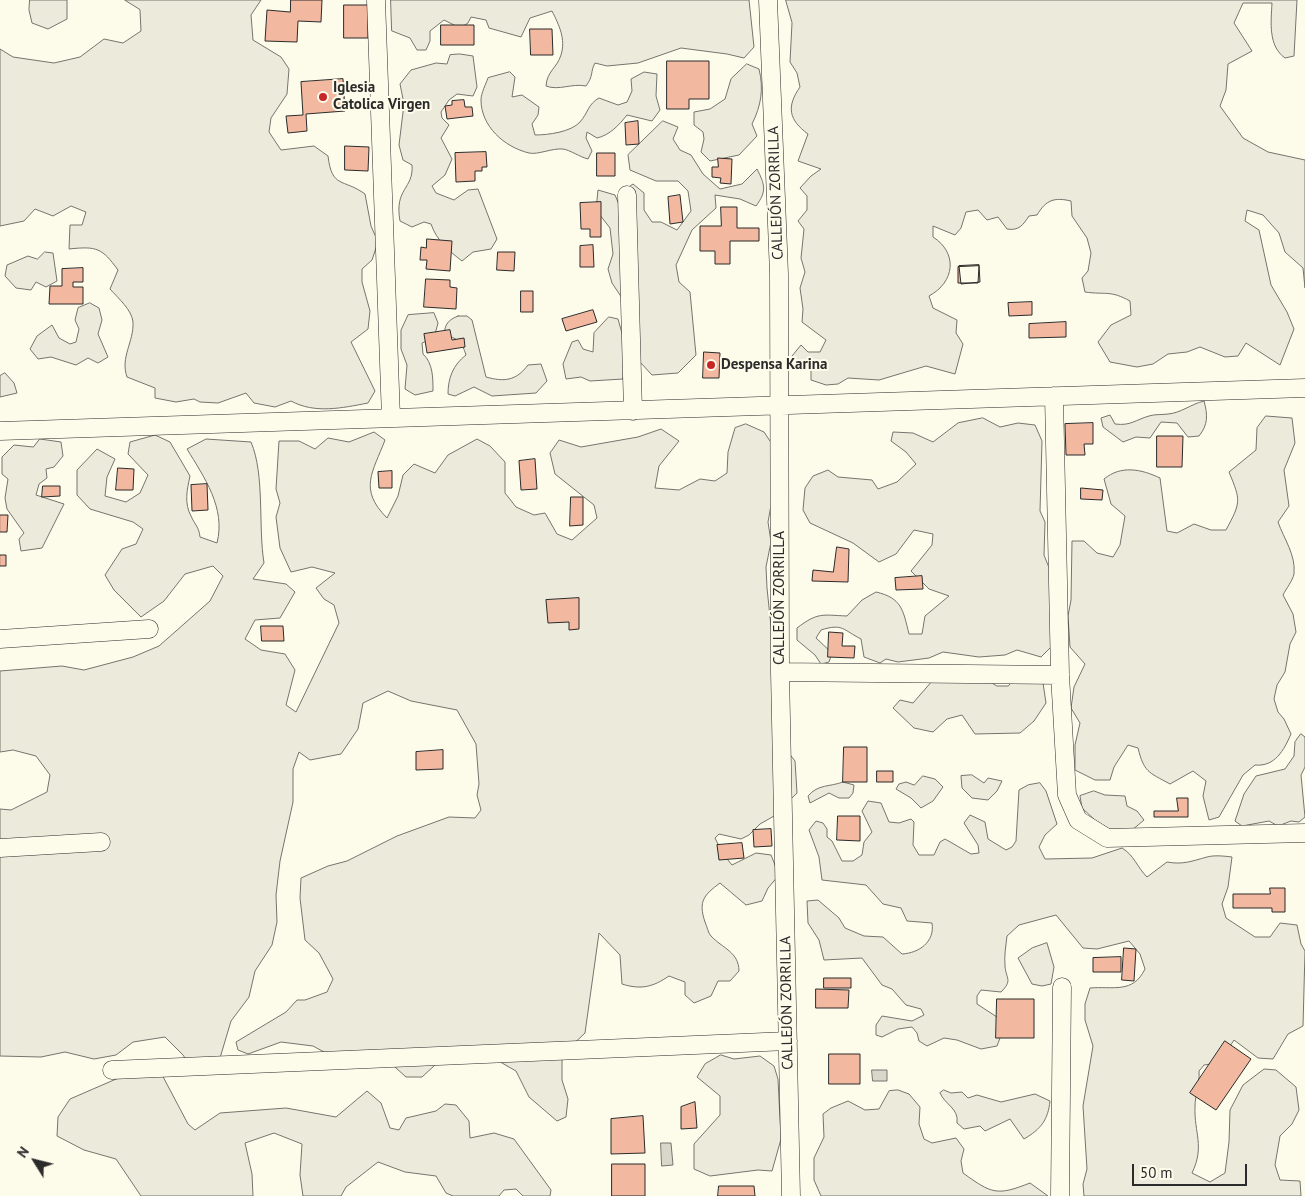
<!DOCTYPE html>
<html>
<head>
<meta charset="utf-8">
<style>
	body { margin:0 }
	#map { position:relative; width:1305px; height:1196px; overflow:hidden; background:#fdfbea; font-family:"PT Sans",sans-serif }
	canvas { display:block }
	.north { position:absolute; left:10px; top:1136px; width:50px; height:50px; -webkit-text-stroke:4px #fdfbea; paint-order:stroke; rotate:306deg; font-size:14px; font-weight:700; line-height:20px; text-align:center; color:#2b2b2b }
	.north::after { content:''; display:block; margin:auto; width:18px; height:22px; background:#2b2b2b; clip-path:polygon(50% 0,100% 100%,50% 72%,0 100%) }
	.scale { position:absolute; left:1132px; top:1164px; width:115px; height:22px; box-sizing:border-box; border:2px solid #2b2b2b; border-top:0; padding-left:6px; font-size:15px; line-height:18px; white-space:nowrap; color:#2b2b2b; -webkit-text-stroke:4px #fdfbea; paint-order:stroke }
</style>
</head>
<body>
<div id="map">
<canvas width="1305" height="1196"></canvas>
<div class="north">N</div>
<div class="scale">50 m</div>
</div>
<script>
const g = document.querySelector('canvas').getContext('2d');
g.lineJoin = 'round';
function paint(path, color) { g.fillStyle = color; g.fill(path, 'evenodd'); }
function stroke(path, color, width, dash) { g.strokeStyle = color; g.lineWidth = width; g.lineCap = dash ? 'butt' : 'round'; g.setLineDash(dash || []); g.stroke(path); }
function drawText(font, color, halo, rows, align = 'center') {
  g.font = font + ' "PT Sans",sans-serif'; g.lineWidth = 4; g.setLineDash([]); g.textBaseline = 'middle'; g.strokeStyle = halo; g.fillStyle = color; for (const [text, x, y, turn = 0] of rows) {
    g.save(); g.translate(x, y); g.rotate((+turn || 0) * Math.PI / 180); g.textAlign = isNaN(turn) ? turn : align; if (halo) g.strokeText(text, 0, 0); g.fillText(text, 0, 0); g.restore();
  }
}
const green = new Path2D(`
	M30,0h37v19l-19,10 -16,-6 -3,-13z
	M125,0h136l-10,15 2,25 28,17 8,12 -2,25 -16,24 -2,14 12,18 33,-4 14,10c4,33 15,22 37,38l6,32 7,16 -6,18 -10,9v13l8,29 -2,18 -17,13 24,49 -7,12c-26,5 -53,11 -77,-2l-16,6 -21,-4 -8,-10 -28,10 -18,-1 -6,-3 -18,3 -21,-4v-10l-28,-11c-7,-20 7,-35 6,-55 -1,-12 -15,-24 -23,-33l8,-19c-16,-22 -21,-24 -49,-21l1,-24h12l4,-13 -15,-6 -18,10 -18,-7 -11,12 -24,5v-177l13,8 41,6 26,-6 24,-18 19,4 18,-12 -1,-21z
	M391,0h358l5,47 -10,11 -17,-4 -46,-6 -43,15 -31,3 -12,-3c-5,9 -1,12 -9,23 -14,-3 -27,5 -40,0 1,-15 11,-18 15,-31 5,-16 -2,-30 -9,-44l-22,7 -9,19 -32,-9 -3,-8 -15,-3 -3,6 -8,5 -16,-8 -14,11v10l-4,9h-9l-7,-12 -18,-7z
	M786,0h511l-3,56 -9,2c-17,-12 -14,-36 -13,-55h-29l-9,20 18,28 -24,13 -2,26 -6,16 23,32 25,14 37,8v128l-2,-20 -18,-16 -6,-19 -16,-18 -16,-5 -2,11 14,9 12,55 16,27 7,17 -14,36 -34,-22 -8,13 -13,1 -25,-10 -13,5 -19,2 -15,10 -16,3 -27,-5 -12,-20 13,-17 20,-10 -1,-14c-20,-11 -24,-6 -45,-9l-3,-14 6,-7 3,-18 -4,-15 -15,-22 -1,-15c-17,-4 -25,-1 -34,14l-8,1c-6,9 -10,15 -22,13l-9,-12 -11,3 -9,-10 -12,2 -5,16 -6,7 -22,-9v11c25,16 22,45 -4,59l4,12 24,12 -1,13 7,11 -8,30 -29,-8 -47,14 -31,-2 -10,6 -12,1 -15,-5v-11l-11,-3 -8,-10 9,-11 7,7h12l6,-12 -24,-18 1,-13 -3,-21 5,-16 -4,-14 3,-29 -6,-8 9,-11v-14l-7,-8 11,-12 10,-7 -23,-8 10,-27c-19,-14 -22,-27 -8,-47l-3,-14 -7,-11 2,-39z
	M460,54l13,2 4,31 -4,9 -16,-2 -8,6 -8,12 1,6 7,7 -8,13 11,21 -7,16 -13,11 4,7 18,7 14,-10 10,-1 19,50 -6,10 -18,3 -11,9c-14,-11 -25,-20 -31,-37l-7,-2 -12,5 -12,-6c-6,-33 14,-32 12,-56l-9,-5 -4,-15 5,-41 -4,-20 11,-14 25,-7 11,1 3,-9z
	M747,64l12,5c5,20 2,37 -7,55l5,12 -18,19 -29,6 -9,-9 3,-13 -1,-7 -9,-7v-13l16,-3 15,-10 6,-20z
	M510,72l5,5 -3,20 10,-2 17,12 -1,8 -6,9 3,11c13,0 36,-3 45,-13 8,-9 8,-18 19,-24l19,7 9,-3 5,-11 -1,-12 13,-7 13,2 -1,22 4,14 -8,11 -25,-6c-8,10 -17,20 -30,23l-10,-6 -1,6 6,13 -4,8c-8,-2 -18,-9 -25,-10 -11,-1 -25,6 -34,4 -25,-6 -48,-27 -48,-53 0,-7 5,-16 7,-22z
	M663,121l15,6 -5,12 7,11 11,5 12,19 17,15 22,-5 15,-15c8,16 10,22 -1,37l-16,-7 -25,-4 1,13 -24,22 -16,35 3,17 11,10 6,63 -18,18 -26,2 -13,-14 -7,-48 -20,-30 -4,-14 5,-15 -3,-26 -14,-18 2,-20 17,5 8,19 -2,-22 12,-8 11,9v17l8,12h9l16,8 14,-19 -3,-20 -10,-10h-22l-26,-11 -2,-15z
	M45,252l8,1 4,28 -11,6 -10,-5 -5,8 -15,-2 -11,-12 2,-11 21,-9 9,3z
	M90,303l9,5 3,12 -4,14 10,23 -10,6 -10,-5 -12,7 -25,-8 -13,2 -8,-10 7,-13 15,-11 7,13 11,6 6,-2 3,-13 -4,-9 3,-12z
	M434,313l4,10 -4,15 -12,5 1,11c10,9 10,24 10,37l-18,4 -10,-6 2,-24 -6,-16v-19l7,-15z
	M458,316h9l5,4 14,57c18,5 30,4 42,-12l13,-1 6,17 -11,12 -44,3 -18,-9 -19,9 -7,-2c0,-16 5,-29 18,-39 -4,-13 -8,-17 -22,-20 1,-11 4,-15 14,-19z
	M609,317l9,2 7,25 -2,35 -33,2 -9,-4 -15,2 -3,-15 9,-22 6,-2 5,9 10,3 1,-19z
	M5,373l9,10 3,10 -17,4v-21z
	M1204,401c4,14 4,24 -5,35l-11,1 -11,-14 -16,-1 -11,16 -14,-1 -13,5 -20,-15 -2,-9 9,-3 5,9c16,2 20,-4 34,-8 6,-2 12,-1 19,-2 13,-1 23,-10 36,-13z
	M1266,416l26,2 3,25 -11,27 5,36 -11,16c6,17 18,33 16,52 -1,6 -8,15 -11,21l10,19 3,18 -6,12 -5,28 -8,13 -3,14 4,13 6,7 7,15c-7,16 -16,33 -36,31l-12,10 -24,42 -10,3 -6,-24 3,-15 -13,-10 -23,13c-22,-12 -26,-12 -32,-36l-10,-3 -14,22 -4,13h-15l-20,-10v-25l5,-22 -9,-15 3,-21 11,-23 -15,-17 -2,-31 3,-16 1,-59h12l13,12 16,4 7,-12 5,-29 -14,-12 -7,-25c17,-14 37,-10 56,-1l7,53 10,2 17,-9 17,6h15c15,-28 15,-29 3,-58l27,-22 1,-22z
	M983,418l17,9 18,-4 17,2 7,16 -2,70 5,11 -1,33 13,33 2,51 -18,18 -24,-7 -12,5 -26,2 -36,-5 -14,6 -31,4 -12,-3 -6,4 -16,-6 -3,-18c-18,-9 -18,-16 -40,-9l-5,8 16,15 -3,9 -8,2 -6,-9 -18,-15v-12c21,-16 25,-13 50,-12l15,-16 14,-8c26,6 27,18 33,42h13l3,-18 24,-20 -20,-7 -18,-18 21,-26 1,-11 -19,-4 -18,24 -17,8 -26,-19 -43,-20 -7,-13 2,-22 8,-12 15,-6 10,7 34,3 6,9 19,-7 19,-18 -10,-12 -15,-11 2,-9 20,1 20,9 25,-19z
	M746,424l18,8 8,12 1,50 -5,28 3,20 -5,25 1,21 5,48 17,27 -2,22 -11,52 19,24 2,32 -23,23 -14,8 -11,11 -8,4 -22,-5 -4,4 8,16 9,11 24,-12 15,2 8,20 -11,13 -6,13 -16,4 -26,-22c-16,12 -22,18 -15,39 2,4 3,11 6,14 11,12 28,16 28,35l-9,10h-12l-7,15 -17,7 -9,-8v-13l-16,-6c-16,11 -28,14 -47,8l-2,-29 -21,-22 -14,100 -23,22v25l6,19 -2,18 -9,4 -28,-24 -13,-26 -35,-20 -34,3 -25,23h-16l-21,-19 -37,7 -35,-19 -32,-4 -33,12 -10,-4 -2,-8 50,-30 11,-12h8l22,-8 6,-13 -14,-26 -14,-13 -5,-42 1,-20 27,-12 19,-5 50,-25 52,-19 26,1 6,-8 -4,-15 2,-11 -3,-40 -19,-34 -46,-9 -23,-10 -25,12 -5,26 -17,25 -31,6 -11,-8 -6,17v33l-13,59 -4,34 1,27 -5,23 -17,26 -6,26 -18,24 -11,37 -26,14 -11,-17 -18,-18 -32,5 -17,13 -22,4 -29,-7 -24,5 -41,-1v-247l11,1 36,-18 3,-17 -14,-19 -23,-6 -13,2v-81l62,-5 22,4 49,-13 26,-11 51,-45 13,-25 -10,-10 -28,8 -21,27 -23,16 -27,-27 -9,-15 17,-26 14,-5 7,-15 -10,-7 -43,-13 -13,-14v-25l20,-21 18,10 -8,18 -2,19 21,6 14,-9 8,-18 -20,-21 2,-12 25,-7 15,7 20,34c-3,14 -6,27 1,40 4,9 8,11 9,21l17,6c9,-35 -13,-66 -30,-94l19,-10 45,3c14,33 7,84 13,121l-11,16 33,5 9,8 -15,26 -25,2 -10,19 16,11 24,4 10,16 -9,35 10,7 43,-89 -5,-18 -10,-6 -8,-11 19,-15 -23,-6 -21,5 -11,-24 -4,-31 4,-14 -4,-14 3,-48h20l16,8 13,-11 21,4 25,-10 11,8c-12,32 -27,49 2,78l11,-22 5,-21 11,-11 21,9 13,-18 29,-16 13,7 15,16v31l11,14 18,8 11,-2 12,21 15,6 25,-22 -3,-13 -39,-31 -5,-21 9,-13 22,7 57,-10 23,-8 18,12 -20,25 -4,22 24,2 21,-11 15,2 12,-8 1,-21 7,-24z
	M40,439l21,3 2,14 -9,11 -8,2 1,9 -8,6 -3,11 28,9 -22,44 -21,3 -2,-12 5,-6 -17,-24 -2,-11 3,-19 -6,-5v-17l12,-12 19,2z
	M1016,676l27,7 3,20 -12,18 -14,12 -45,1 -13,-19 -15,4 -14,13 -19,-4 -21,-20 7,-8 13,3 20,-23 55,1 9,5h11z
	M1301,734l4,3v30l-4,8 4,42 -6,5 -8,-1 -13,5 -9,-5 -27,5 -7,-5 9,-27 12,-18 29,-7 9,-13 1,-14z
	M972,775l12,8 4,-5 14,3 -5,10 -9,9 -16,-2 -10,-10 -1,-12z
	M923,776l12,3 8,8 -10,14 -12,7 -10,-10 -15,-9 3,-5 7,-2 8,3z
	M843,782l11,3 -1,8 -4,5h-10l-10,-5 -19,10 -2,-7c10,-12 22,-9 35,-14z
	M1040,783l6,8 11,33 -12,11 -6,12 6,12 47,-1 30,-10c12,7 15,19 25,29l20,-15c16,3 25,-1 40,-5 7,-2 17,-1 25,0l-4,30 -6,17 4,14 29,19h15l10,-14 17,2 4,19 4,7 -2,75 -15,8 -15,25 -15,-1 -24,-18 -15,23 -15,2 -5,6c1,15 -4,23 -4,36 -1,26 10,39 -3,66l18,9 15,-9 4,-31 1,-32 13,-25 21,-16 12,1 20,17 3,23 -7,14 -12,12 -5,29 5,15 20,1 1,15h-217l-1,-12 4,-15 -4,-63 10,-60 -8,-26v-16l5,-16c23,-2 43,6 55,-19l-5,-15 -11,-13 -32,8 -14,-1 -27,-33 -37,10 -12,11c-1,9 -3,20 -2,30 1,13 8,14 -4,26l-20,-2 -4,6v8l20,13 6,13 -6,16 -16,3 -24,-9 -13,-2 -17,8 -8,-5 -2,-8 -5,-6 -14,2 -16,8 -6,-2v-10l6,-9 30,5 12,-6 -3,-6 -15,-4 -14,-16 -10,-4 -20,-27 -38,2 -5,-20 -11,-17 -1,-22 11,-1 21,18 6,10 19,8 19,1 19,17c17,-1 33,-12 30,-31l-25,-2 -6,-13 -18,-4 -17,-19 -44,-5 -3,-23 -10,-27 7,-9 7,2 4,6v8l5,4 10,20h11l9,-6 2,-13 8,-10 -10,-21 6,-10 13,2 8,19 10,1 12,-4 3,3 -1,23 6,10h15l6,-13 5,-3 26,15 8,-1 -1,-8 -14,-22 6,-8 15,7 3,17 18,11 6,-3 4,-6 3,-51 9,-5z
	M1094,791l11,4 20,1 2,10 10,5 7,9 -13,11 -20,-1 -16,-10 -13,-12 -2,-12z
	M1047,943l7,24 -3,17 -9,2 -10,-2 -14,-26 14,-10z
	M721,1055l13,4 26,-3 14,10 4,13 3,60 -9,32 -14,-1 -48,6 -16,-7v-25l26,-29v-19l-23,-19 8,-13z
	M160,1071l28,53 7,6 25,-17 66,-5 50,9 31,-26 14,12 9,25 9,2 7,-12 30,-7 9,-7 11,1 13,16 1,17 24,-5 20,6 37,51 -1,6h-27l-7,-7 -12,1 -5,6h-46l-7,-3 -10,-17 -31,-4 -27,-10 -32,25 -5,9h-38l-3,-21 2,-31 -28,-11 -29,10 7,31 1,22h-112l-25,-37 -32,-9 -27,-14 1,-19 12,-18 60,-26z
	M898,1090l11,4 11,13 -1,17 5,15 8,4 24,-5 8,11 -3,12 2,12c29,21 34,23 67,10l18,13h-227l-7,-16v-22l10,-21 -1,-23 8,-6 17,-7 17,9 14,-1 10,-18z
	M944,1090l7,3 11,-1 6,6 9,-3 24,7 34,-8 15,7c-2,19 -9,28 -26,38l-14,-20 -25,12 -5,-5 -16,3 -7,-6c2,-15 -12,-18 -17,-30z`);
paint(green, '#ecebdb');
stroke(green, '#74746e', 1);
const water = new Path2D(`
	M872,1070h15v11h-14z
	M661,1143h10l2,22 -11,1z`);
paint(water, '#d8d7c9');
stroke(water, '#74746e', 1);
const building = new Path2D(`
	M291,0h31l-1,22 -23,-1 -1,21 -32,-1 2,-31 23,2z
	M344,5h24v33h-24z
	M441,25h33v20h-33z
	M530,29h22l1,26h-22z
	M667,61h42v38h-20v10h-22z
	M343,79l2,32 -39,3 1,17 -19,2 -2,-17 17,-1 -2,-33z
	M464,100l1,7h7l1,9 -26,3 -2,-13 7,-1v-4z
	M638,121l1,23 -13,1 -1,-22z
	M345,146l24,1 -1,24 -23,-1z
	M486,152l1,15h-5v4h-7v10l-19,1 -1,-29z
	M597,153h18v23h-18z
	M718,158l14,1 -1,25 -11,-1 1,-5 -9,-1v-10h6z
	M680,195l3,27 -13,2 -2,-27z
	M601,202v35h-11v-8h-9l-1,-26z
	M721,207h16v21h22v13h-29v23h-15v-13h-15v-25h21z
	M427,239l25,2 -2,30 -24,-2 1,-9h-7l1,-13 5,1z
	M593,245l1,22h-14v-21z
	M498,252h17l-1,19 -17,-1z
	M979,265l1,17 -19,2 -2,-18z
	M979,266l-1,17h-20v-16z
	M83,268v14h-10v5h10v17h-34l1,-18h12v-17z
	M426,279l24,1v7l7,1 -1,21 -32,-2z
	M521,291h12v21h-12z
	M1032,302v13l-23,1 -1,-13z
	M593,310l4,12 -31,9 -4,-12z
	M1066,322v15l-37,1v-14z
	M450,330l2,10 12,-2 1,9 -38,6 -3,-19z
	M704,352l16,1 -1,25h-16z
	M1093,423v21h-9l1,11h-19l-1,-31z
	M1157,436h26l-1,31h-25z
	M535,459l2,30 -16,1 -2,-29z
	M118,468l16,1 -1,21h-17z
	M392,471v17h-13l-1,-16z
	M207,484l1,26 -16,1 -1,-26z
	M43,486h17v10l-18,1z
	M1081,488l22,2 -1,10 -21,-1z
	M571,497h12v28l-13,1z
	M0,515h8l-1,17h-7z
	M837,547l12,2 -1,33 -36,-1 1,-11 20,2z
	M0,555h6v11h-6z
	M922,576l1,13 -27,1 -1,-12z
	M579,598v31l-10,1v-8l-21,1 -2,-23z
	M261,626h22l1,15h-22z
	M829,632l14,1 -1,13h13l-1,12 -26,-1z
	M844,747h23v35h-24z
	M443,750v19l-27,1v-18z
	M877,771h16v11h-16z
	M1177,798h11v19h-34v-6h24z
	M838,816h22v25l-23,-1z
	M771,829l1,17 -18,1 -1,-17z
	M742,843l2,15 -25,2 -2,-15z
	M1270,888h15v24h-13v-4h-39v-14h37z
	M1124,948l12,1 -2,32 -12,-1z
	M1121,957v15h-28v-14z
	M824,978h27v10h-27z
	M816,989l33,1 -1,18h-32z
	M997,999h37v39h-38z
	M1225,1041l26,18 -35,51 -26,-17z
	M829,1054h31v30h-31z
	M695,1102l2,26 -16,1v-22z
	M643,1116l2,37 -34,1v-35z
	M612,1164h33v32h-33z
	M719,1186h35l1,10h-37z`);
paint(building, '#f2b8a0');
stroke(building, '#2b2b2b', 1);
const minor = new Path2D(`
	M376,0l15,418
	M768,0l11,274 1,398 11,524
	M627,195l6,216
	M1054,396l6,279 7,120 11,25 29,18 198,-5
	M0,431l1305,-43
	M0,639l149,-10
	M780,672l280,3
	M0,848l101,-6
	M112,1070l676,-29
	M1060,1196l2,-209`);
stroke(minor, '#2b2b2b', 19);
stroke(minor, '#fdfbea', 18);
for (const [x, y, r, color] of [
	[323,97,5,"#c62828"],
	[711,365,5,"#c62828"]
]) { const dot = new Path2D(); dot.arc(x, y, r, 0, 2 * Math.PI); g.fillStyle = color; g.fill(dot); stroke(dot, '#fdfbea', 2); }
drawText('bold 15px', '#2b2b2b', '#fdfbea', [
	["Iglesia",333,88],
	["Catolica Virgen",333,105],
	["Despensa Karina",721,365]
], 'left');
drawText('15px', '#2b2b2b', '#fdfbea', [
	["CALLEJÓN ZORRILLA",776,193,-92],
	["CALLEJÓN ZORRILLA",780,598,-90],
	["CALLEJÓN ZORRILLA",787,1003,-91]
]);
</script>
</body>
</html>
